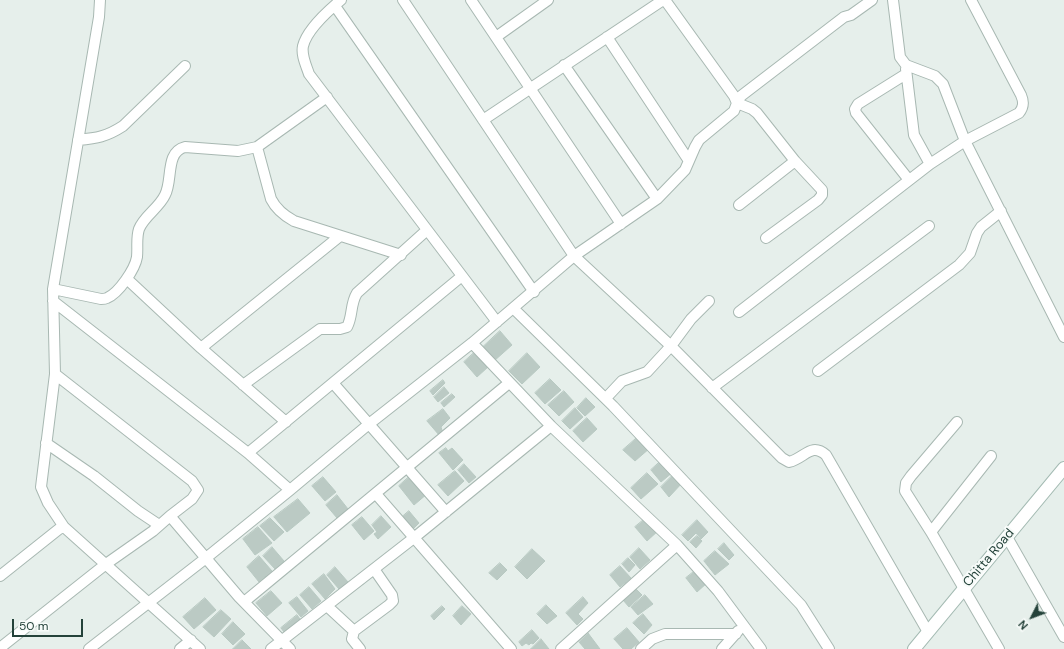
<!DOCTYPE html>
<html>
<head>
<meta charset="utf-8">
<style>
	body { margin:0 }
	#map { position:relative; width:1064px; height:649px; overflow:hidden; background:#e6efeb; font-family:"DM Sans",sans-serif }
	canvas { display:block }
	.north { position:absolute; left:1012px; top:597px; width:40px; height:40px; -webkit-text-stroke:3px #f7fbf9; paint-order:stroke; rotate:228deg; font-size:11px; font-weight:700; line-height:16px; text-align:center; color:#24423a }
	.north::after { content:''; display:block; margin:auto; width:14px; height:18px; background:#24423a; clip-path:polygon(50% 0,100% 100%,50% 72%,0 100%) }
	.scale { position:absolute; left:12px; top:619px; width:71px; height:18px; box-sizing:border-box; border:2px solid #24423a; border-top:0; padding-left:5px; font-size:12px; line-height:14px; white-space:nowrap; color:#24423a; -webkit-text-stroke:3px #f7fbf9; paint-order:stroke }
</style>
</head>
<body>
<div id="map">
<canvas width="1064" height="649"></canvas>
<div class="north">N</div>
<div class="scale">50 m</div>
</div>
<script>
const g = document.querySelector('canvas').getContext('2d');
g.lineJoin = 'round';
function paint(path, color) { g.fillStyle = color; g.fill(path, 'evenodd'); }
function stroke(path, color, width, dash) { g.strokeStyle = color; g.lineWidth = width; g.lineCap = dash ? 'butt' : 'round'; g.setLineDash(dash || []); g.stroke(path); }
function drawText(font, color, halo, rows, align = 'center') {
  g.font = font + ' "DM Sans",sans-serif'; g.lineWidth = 4; g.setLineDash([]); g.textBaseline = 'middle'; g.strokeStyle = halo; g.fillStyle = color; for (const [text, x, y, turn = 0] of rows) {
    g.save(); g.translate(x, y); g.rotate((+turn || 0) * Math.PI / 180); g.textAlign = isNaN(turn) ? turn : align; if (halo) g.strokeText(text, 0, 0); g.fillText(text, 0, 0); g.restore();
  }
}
const building = new Path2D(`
	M500,331l12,14 -18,16 -12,-13z
	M475,352l13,15 -11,10 -13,-15z
	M527,353l13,14 -18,17 -13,-13z
	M550,379l11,11 -16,14 -10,-11z
	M443,380l2,3 -12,12 -3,-4z
	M444,387l5,6 -11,9 -4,-5z
	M564,391l10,11 -15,14 -11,-11z
	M452,394l3,3 -11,10 -3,-4z
	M586,398l9,9 -10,9 -8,-8z
	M575,408l8,9 -13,12 -8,-8z
	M443,409l7,9 -9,9 2,6 -4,2 -12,-14z
	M587,418l10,11 -14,13 -10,-11z
	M639,436l11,12 -15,13 -12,-11z
	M446,448l2,3 4,-3 11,12 -10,10 -14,-17z
	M662,460l11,12 -12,10 -10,-12z
	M464,464l12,13 -7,6 -11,-13z
	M455,471l9,10 -16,15 -10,-11z
	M647,473l11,11 -17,15 -10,-11z
	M674,474l9,8 -14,15 -8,-10z
	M410,476l17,18 -13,11 -15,-19z
	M323,477l13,15 -11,9 -13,-15z
	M337,495l11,14 -11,9 -11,-13z
	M298,499l12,14 -23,19 -13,-15z
	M409,511l10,12 -8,8 -10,-13z
	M381,516l10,11 -13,12 -4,-5 3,-2 -5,-7z
	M362,517l12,14 -10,9 -12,-15z
	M270,518l14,14 -10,9 -14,-15z
	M646,518l13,12 -12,11 -12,-14z
	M697,520l11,12 -7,7 -5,-6 -8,8 -6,-6z
	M258,527l14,16 -17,12 -12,-16z
	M697,536l5,5 -6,7 -6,-6z
	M724,543l10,12 -5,5 -11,-11z
	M272,547l12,14 -9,8 -12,-13z
	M639,548l11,12 -10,9 -10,-12z
	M532,549l13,12 -18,18 -12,-12z
	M715,551l14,13 -14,11 -11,-14z
	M259,556l13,15 -13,11 -12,-15z
	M628,558l7,7 -6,7 -7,-8z
	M500,563l7,7 -10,10 -8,-7z
	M620,566l11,12 -11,9 -10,-12z
	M335,567l13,15 -9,7 -12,-14z
	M696,570l11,13 -10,9 -11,-14z
	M324,574l11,15 -10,10 -13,-15z
	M309,587l12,14 -9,8 -12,-14z
	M635,588l7,7 -13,12 -6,-7z
	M271,591l11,12 -15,13 -11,-13z
	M645,595l8,9 -15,11 -7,-8z
	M297,597l11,14 -7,6 -12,-14z
	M583,597l5,6 -10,11 5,5 -6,6 -11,-12z
	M205,598l11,12 -22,19 -11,-12z
	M546,605l11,11 -10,8 -10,-10z
	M442,606l3,3 -11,11 -3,-4z
	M462,606l9,8 -10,11 -8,-9z
	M221,610l10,9 -17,18 -11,-10z
	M643,614l9,11 -8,9 -11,-11z
	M297,615l3,4 -16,13 -3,-4z
	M233,622l12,12 -12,11 -11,-11z
	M627,628l12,14 -8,7h-8l-9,-10z
	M532,630l7,8 -6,6 -2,-1 -2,2 -3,-2 -4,3 -3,-4z
	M588,633l12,16h-15l-6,-7z
	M541,639l8,10h-18z
	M242,640l9,9h-18z`);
paint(building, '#bbcac4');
stroke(building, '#b8c9c2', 1);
const street = new Path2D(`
	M341,0c-12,10 -34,30 -38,46 -2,9 3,19 6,28l188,248
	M403,0l171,256 97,90 111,112 7,4c16,-4 22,-20 37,-7l102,177
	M471,0l150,224
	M893,0l7,57 6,8 29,11 8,8 22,57 99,196
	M335,6l199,286
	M496,37l52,-37
	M607,37l82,124
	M564,65l93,134
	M906,69l8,66 16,29
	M906,74l-48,30 -3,5 1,4 53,67
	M483,120l180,-120
	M78,140c19,-2 28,-3 45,-14l62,-60
	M257,147l14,52c5,10 12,16 23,22l107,34
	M739,205l56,-44
	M766,238l52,-38 4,-5v-5l-27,-29 -38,-48 -5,-4 -15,-6 4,-7 103,-79 7,-2 21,-15
	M127,279l74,69 85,74
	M53,289l48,10c2,0 4,0 6,-1 12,-5 28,-29 30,-41 1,-10 -1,-19 2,-28 5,-13 20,-21 26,-34 8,-15 0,-43 20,-48l53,4 19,-4 70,-50
	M53,301l195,152 42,37
	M513,308l100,98 188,199 28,44
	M739,312l191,-148 35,-23 54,-28c5,-6 5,-11 2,-18l-50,-95
	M472,343l79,83 126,119 41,46 43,58
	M201,348l139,-112
	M818,371l141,-106 11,-12 7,-20 4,-6 20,-16
	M333,383l113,129
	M243,385l77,-56h20l7,-2c6,-11 3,-23 10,-34l70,-63
	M712,388l217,-162
	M606,398l16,-17 25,-9 24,-26 20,-27 18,-18
	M957,422l-46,54 -5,7 -1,8 26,41 68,117
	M46,443l48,33 44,35 21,14
	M248,453l214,-177
	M376,494l135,155
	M170,516l69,81 51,52
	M64,527l-16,-24 -7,-16 14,-113 -2,-85 46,-272 1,-17
	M931,532l60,-76
	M1007,537l57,100
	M0,576l59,-47 5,-2 136,122
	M244,602l265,-219
	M327,606l27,25
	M0,648l106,-84 47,-33 17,-15 22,-17 6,-9 -6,-9 -137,-107
	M89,649l117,-91 84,-68 79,-66 103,-81 102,-87 83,-57 28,-29 10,-23 4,-7 35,-29 3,-8 -3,-7 -69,-96
	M180,649l11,-9
	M271,649l144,-112 136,-111
	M360,649l-8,-10 2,-8 35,-26 4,-4 -1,-6 -18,-26
	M561,649l116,-104
	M641,649l11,-10 13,-5h71
	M722,649l16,-18`);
const secondary = new Path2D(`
	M914,649l150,-181`);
stroke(street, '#a8b8b2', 12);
stroke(secondary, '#a4bbb3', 14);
stroke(street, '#fff', 10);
stroke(secondary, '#fff', 12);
drawText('13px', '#24423a', '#f7fbf9', [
	["Chitta Road",989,558,-50]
]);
</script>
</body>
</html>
